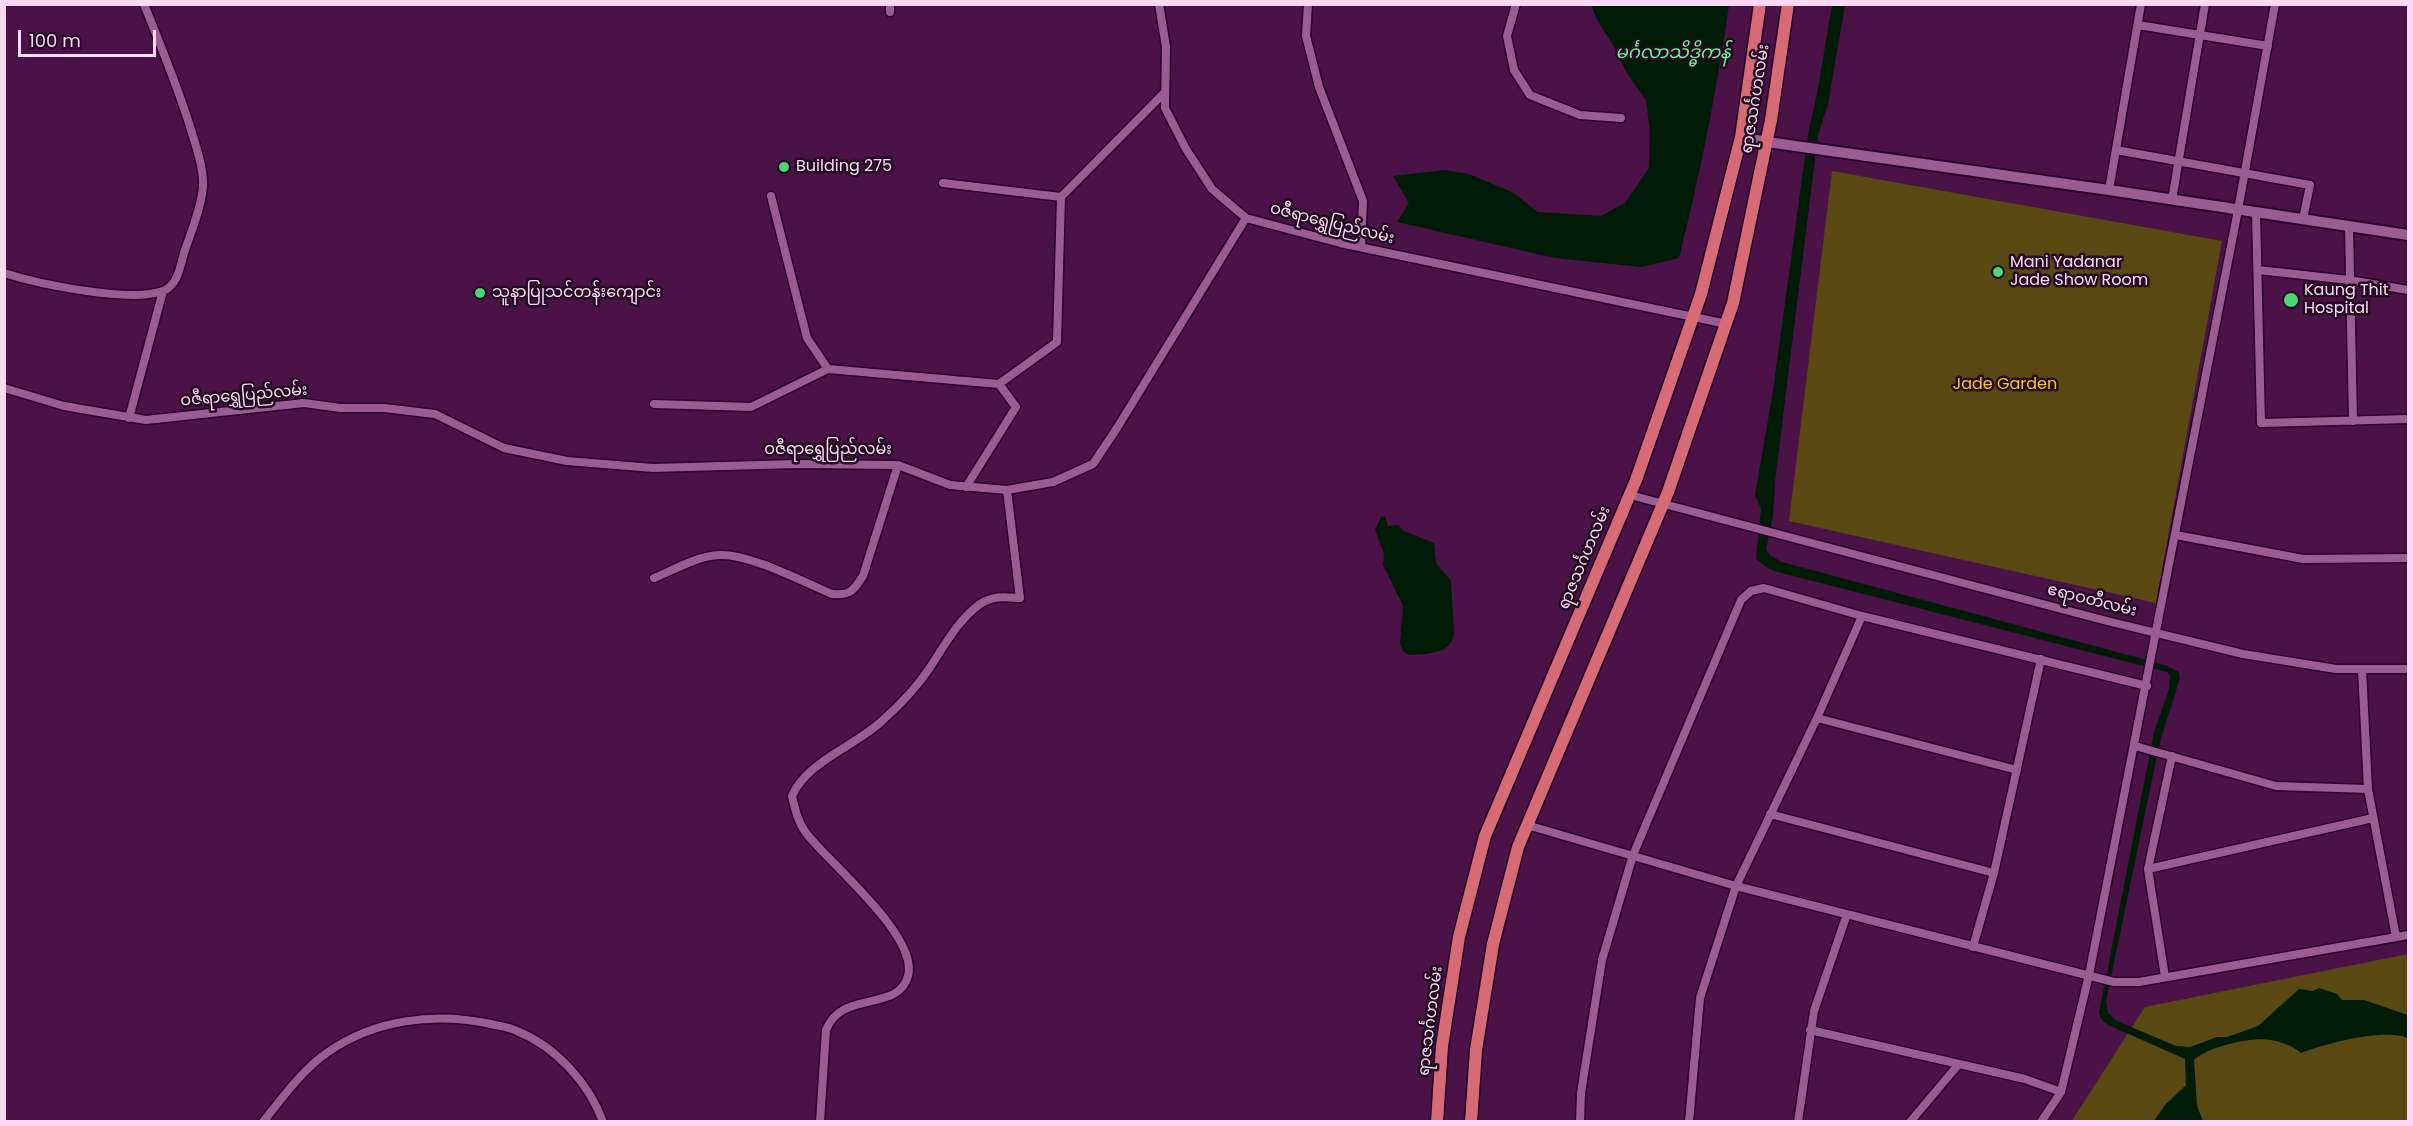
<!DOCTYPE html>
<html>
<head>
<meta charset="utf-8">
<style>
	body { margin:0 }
	#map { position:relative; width:2413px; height:1126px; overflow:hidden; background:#4a1247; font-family:Poppins,sans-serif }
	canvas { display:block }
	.frame { position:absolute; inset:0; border:6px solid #fbd9f7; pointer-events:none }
	.scale { position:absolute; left:18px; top:30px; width:138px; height:27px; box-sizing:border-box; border:3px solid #fbd9f7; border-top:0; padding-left:8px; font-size:18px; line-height:21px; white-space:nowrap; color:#fbd9f7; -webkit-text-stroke:4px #230b21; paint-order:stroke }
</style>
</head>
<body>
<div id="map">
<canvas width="2413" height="1126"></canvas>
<div class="frame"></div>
<div class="scale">100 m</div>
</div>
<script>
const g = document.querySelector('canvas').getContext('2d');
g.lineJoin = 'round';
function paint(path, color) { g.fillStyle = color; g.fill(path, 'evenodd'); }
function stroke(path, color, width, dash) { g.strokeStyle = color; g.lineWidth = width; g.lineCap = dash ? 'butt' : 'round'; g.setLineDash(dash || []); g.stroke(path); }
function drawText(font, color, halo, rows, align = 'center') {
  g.font = font + ' Poppins,"Noto Sans Myanmar",sans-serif'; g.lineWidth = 5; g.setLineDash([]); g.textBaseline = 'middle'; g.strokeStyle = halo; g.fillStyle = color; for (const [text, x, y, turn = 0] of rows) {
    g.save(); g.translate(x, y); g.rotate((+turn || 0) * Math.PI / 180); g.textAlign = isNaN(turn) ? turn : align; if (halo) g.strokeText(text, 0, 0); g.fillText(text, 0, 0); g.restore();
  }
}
paint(new Path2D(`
	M1832,171l390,70 -66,362 -367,-82z
	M2408,954v167l-337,1 74,-115z`), '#5a4813');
paint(new Path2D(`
	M1591,5h138c-12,85 -29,169 -50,253l-38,9 -86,-9 -158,-36 12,-19 -16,-27 51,-6 25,4 45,19 24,19 63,4 24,-13 24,-35 1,-35 -4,-33 -18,-25 -15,-30 -16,-25z
	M1832,5h13l-17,99 -10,31 -43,346 -2,36 -7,33 5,6 11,6 357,96 28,8 12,6 1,6 -18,57 -8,35 -48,231 2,12 9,8 59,25 14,1 27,-10h10l31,-11 41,-37 14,2 6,-3 18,6 5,6h22l44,15v23c-24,-10 -82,5 -107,15 -8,-7 -19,-11 -30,-13 -19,-4 -64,7 -77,20l3,46 6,15h-49l11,-16 21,-20 -1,-26 -77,-34 -7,-6 -2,-6 55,-281 15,-43 1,-14 -3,-3 -393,-101 -8,-4 -10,-8 5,-50 -6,-14 18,-104 35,-257 9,-40z
	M1385,516l3,10 10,-1 6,6 30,12 2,20 15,18 3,54 -3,8 -8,7 -17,4 -17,1 -6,-4 -3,-8 3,-37 -20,-41 1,-11 -9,-24 6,-13z`), '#001c07');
const minor = new Path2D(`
	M1159,4l7,43 -1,61 21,41 26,40 34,29
	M1308,4l-2,32 13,51 44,114 -2,46
	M1516,4l-9,32 7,34 16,25 50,20 41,3
	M890,12v-8
	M2138,25l130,21
	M2116,150l194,35 -7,34
	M943,183l118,14
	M2109,190l32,-186
	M771,196l36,142 21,31 171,15 17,23 -50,80
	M2172,200l33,-196
	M2256,212l5,211 147,-4
	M2349,227l4,194
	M2258,270l91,10 59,10
	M4,273c34,11 126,30 159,18 15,-6 17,-24 21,-38 7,-21 17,-44 19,-66 1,-18 -6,-37 -11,-54 -13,-44 -31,-86 -48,-129
	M999,384l58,-42 4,-145 104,-105
	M4,388l60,18 82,14 158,-17 36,5h44l51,6 69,34 63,13 86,7 143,-4 102,1 52,20 57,5 46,-8 40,-18 24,-36 129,-210 94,25 387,81
	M654,404l97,3 77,-38
	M129,418l34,-127
	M1630,495l477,126 136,33 93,15h72
	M2176,535l127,24 105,-1
	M654,578c20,-8 43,-22 65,-23 29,-2 84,27 113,39 18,2 22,-4 31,-18l35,-111
	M2362,669l6,120 28,148
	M1817,718l200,52
	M2135,746l141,40 92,3
	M1770,814l224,59
	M1527,825l209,61 378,96h25l269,-47
	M2148,869l225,-51
	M1973,947l21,-74 47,-214
	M2165,977l-17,-108 24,-113
	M1810,1030l215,49 36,13
	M263,1122c20,-25 39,-52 65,-70 48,-33 107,-40 163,-28 8,2 18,3 26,7 39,16 72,52 86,91
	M820,1122l6,-92c16,-41 72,-17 82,-54 11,-40 -79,-113 -101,-142 -9,-11 -12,-25 -15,-38 15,-35 64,-50 91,-76 17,-15 33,-32 46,-51 16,-24 28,-48 51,-65 13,-9 26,-7 40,-6l-13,-108
	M1580,1122l1,-29 21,-133 31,-105 108,-255 10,-9 13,-3 98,28 285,70
	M1689,1122l11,-124 36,-112 81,-168 45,-102
	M1798,1122l16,-111 33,-97
	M1910,1122l48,-57
	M2041,1122l20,-30 28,-117 149,-765 37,-206`);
const tertiary = new Path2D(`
	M1741,137l26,5 342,48 299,45`);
const primary = new Path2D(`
	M1437,1122l5,-76 17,-109 26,-101 151,-356 65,-186 40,-157 19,-133
	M1471,1122l5,-72 17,-106 25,-97 150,-355 65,-189 38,-183 17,-116`);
stroke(minor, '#290128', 11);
stroke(tertiary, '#290128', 14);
stroke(primary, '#290128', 15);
stroke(minor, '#995d94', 8);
stroke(tertiary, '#995d94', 10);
stroke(primary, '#d66a75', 12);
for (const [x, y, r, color] of [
	[784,167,6,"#4cd676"],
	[1998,272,6,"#4cd676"],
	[480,293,6,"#4cd676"],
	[2291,300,8,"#4cd676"]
]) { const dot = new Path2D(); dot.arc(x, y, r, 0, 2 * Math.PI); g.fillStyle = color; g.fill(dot); stroke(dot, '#230b21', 2); }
drawText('16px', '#fbd9f7', '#230b21', [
	["ရာဇသင်္ဂဟလမ်း",1756,99,-81],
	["ဝဇီရာရွှေပြည်လမ်း",1332,224,14],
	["ဝဇီရာရွှေပြည်လမ်း",244,396,-5],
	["ဝဇီရာရွှေပြည်လမ်း",828,450],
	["ရာဇသင်္ဂဟလမ်း",1585,558,-67],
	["ဧရာဝတီလမ်း",2092,601,14],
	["ရာဇသင်္ဂဟလမ်း",1431,1021,-83]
]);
drawText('16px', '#fbd9f7', '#230b21', [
	["Building 275",796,167],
	["Mani Yadanar",2010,263],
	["Jade Show Room",2010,281],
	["Kaung Thit",2304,291],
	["Hospital",2304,309],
	["သူနာပြုသင်တန်းကျောင်း",492,293]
], 'left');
drawText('16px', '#f9c81f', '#230b21', [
	["Jade Garden",2005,385]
]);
drawText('italic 18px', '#75f095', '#230b21', [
	["မင်္ဂလာသိဒ္ဓိကန်",1673,53]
]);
</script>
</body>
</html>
